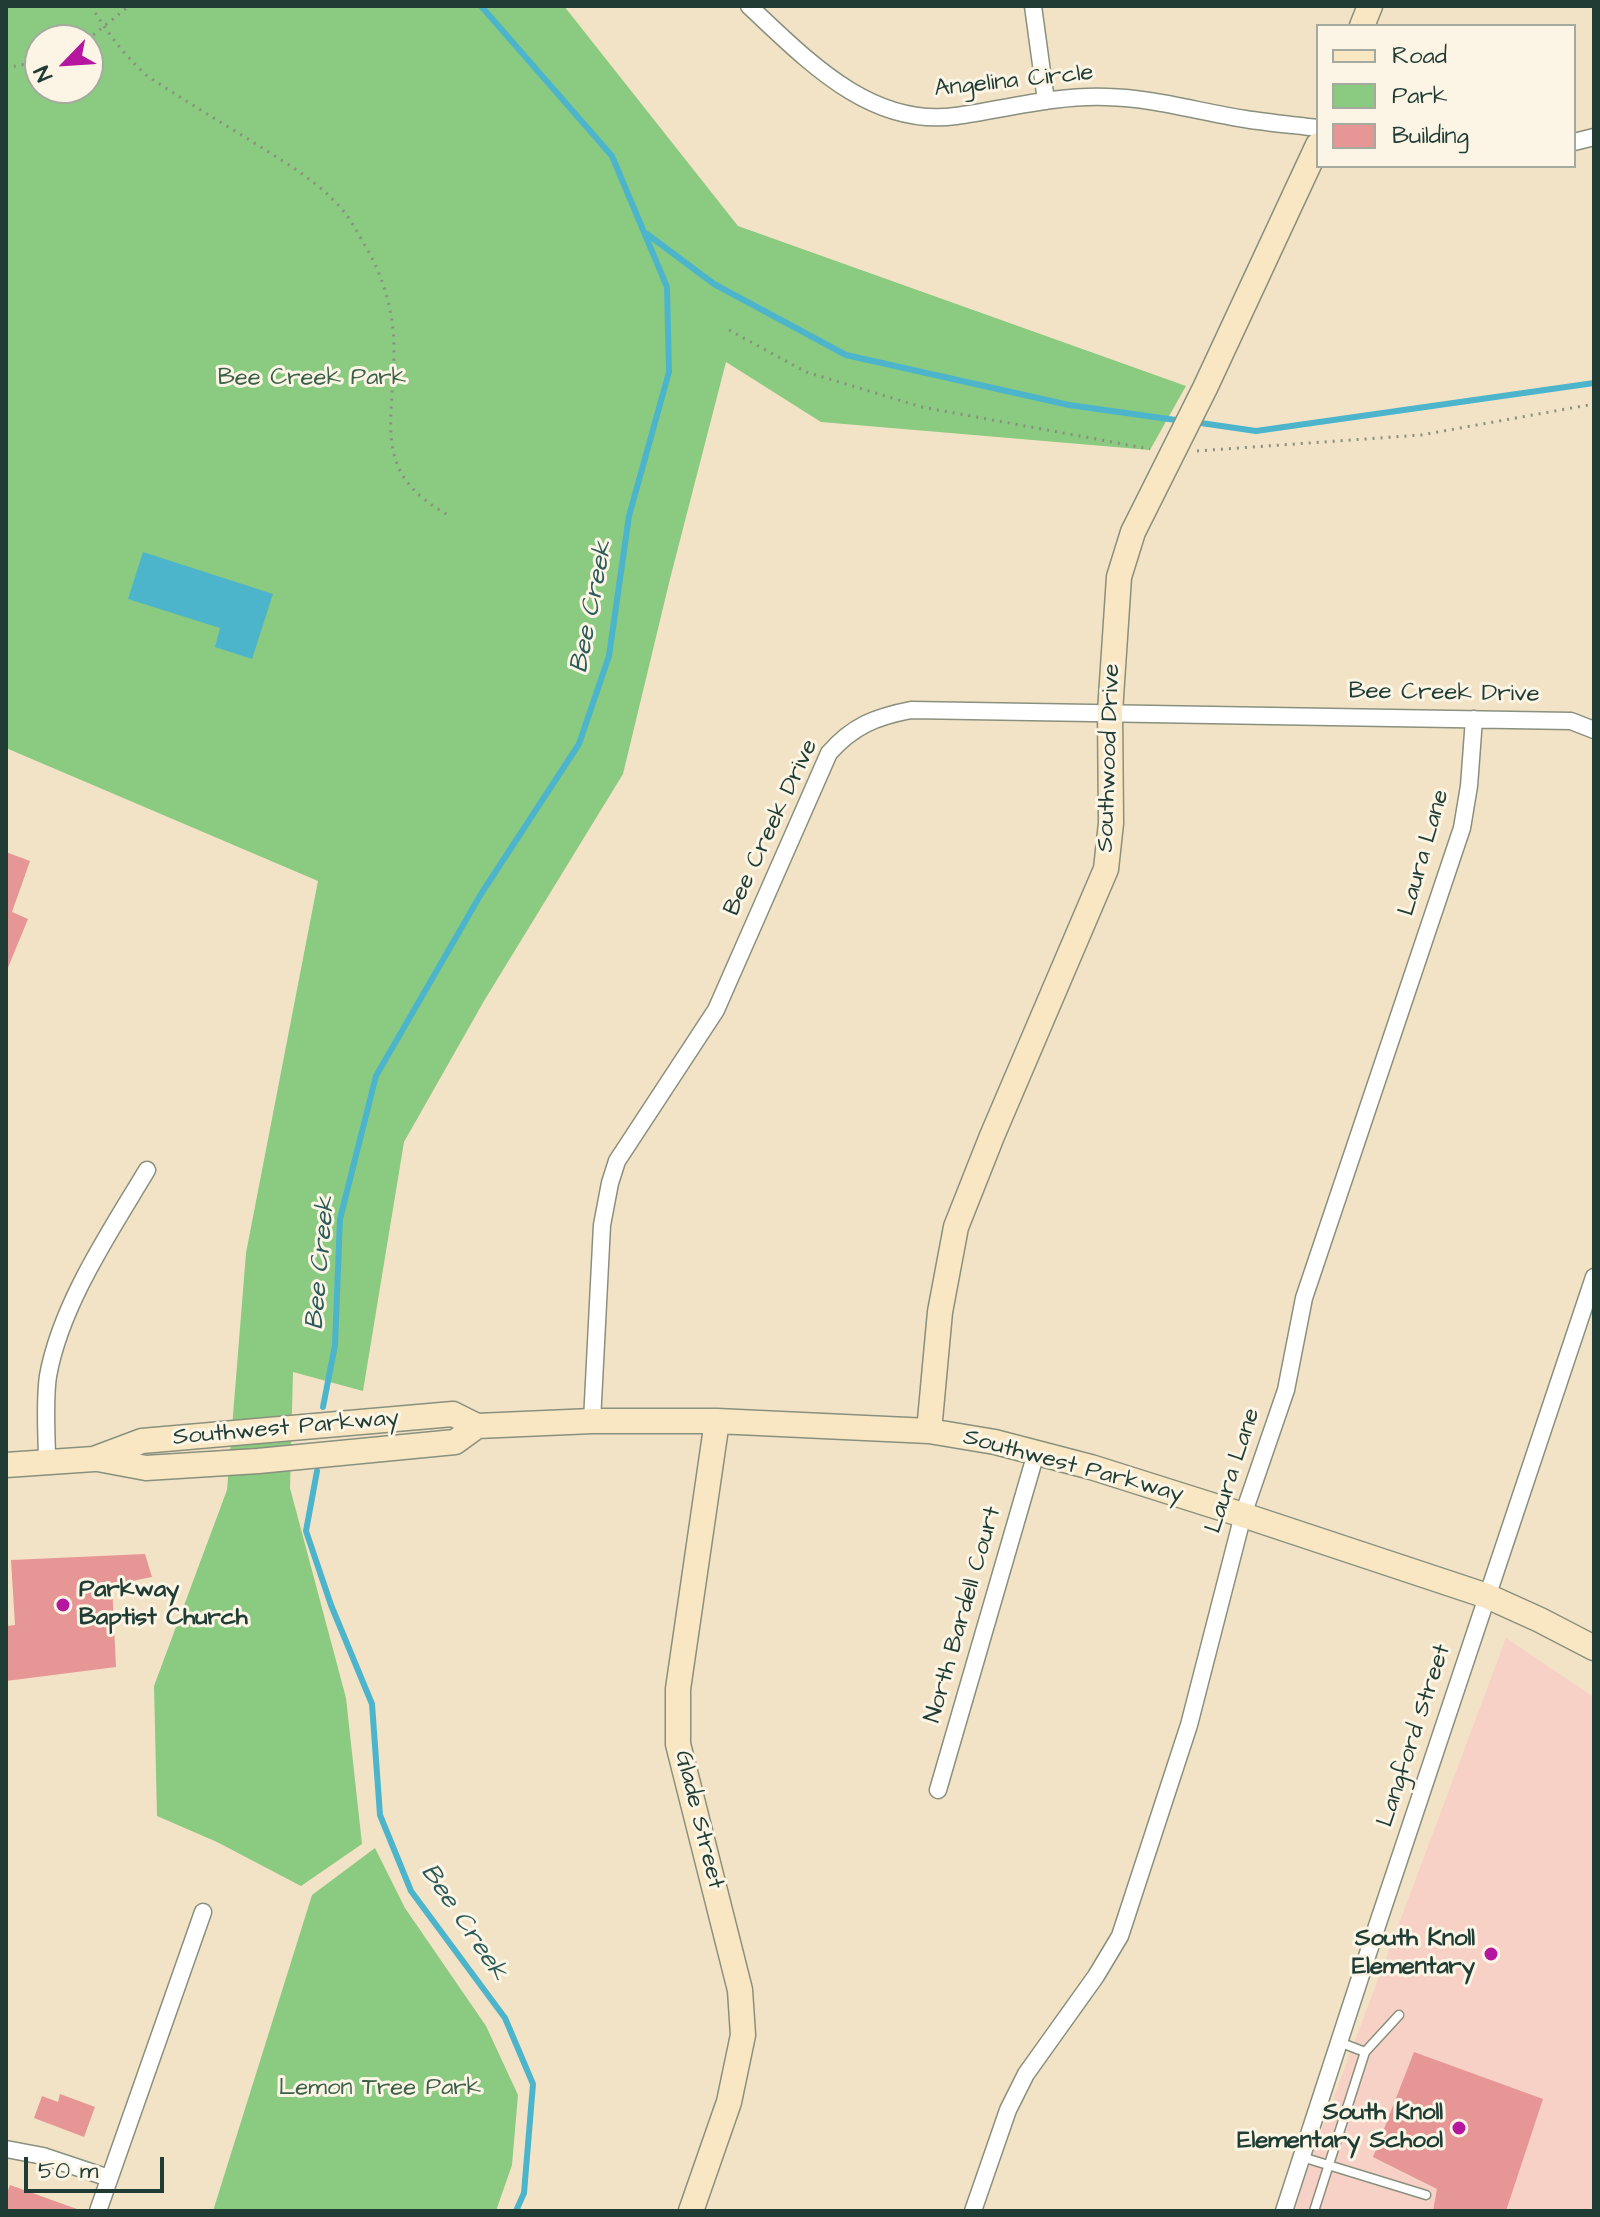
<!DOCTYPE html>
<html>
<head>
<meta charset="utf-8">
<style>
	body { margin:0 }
	#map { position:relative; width:1600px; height:2217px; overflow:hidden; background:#f3e3c6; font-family:"Architects Daughter",sans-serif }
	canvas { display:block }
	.frame { position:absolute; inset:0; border:8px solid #1f3d34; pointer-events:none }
	.legend { position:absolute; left:1316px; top:24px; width:260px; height:144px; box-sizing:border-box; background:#fcf5e5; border:2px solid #a4ab9e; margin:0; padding:10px 14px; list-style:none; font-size:24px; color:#1f3d34 }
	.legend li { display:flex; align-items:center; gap:16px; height:40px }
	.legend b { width:40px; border:2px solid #a4ab9e }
	.north { position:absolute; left:24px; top:24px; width:80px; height:80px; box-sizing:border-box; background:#fcf5e5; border:2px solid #a4ab9e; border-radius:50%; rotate:245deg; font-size:22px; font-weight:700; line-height:32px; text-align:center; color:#1f3d34 }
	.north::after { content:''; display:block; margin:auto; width:28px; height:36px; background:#b5179e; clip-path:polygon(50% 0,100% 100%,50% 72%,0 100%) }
	.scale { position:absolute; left:24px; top:2157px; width:140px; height:36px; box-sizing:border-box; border:4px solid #1f3d34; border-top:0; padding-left:10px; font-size:24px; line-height:28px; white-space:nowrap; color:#1f3d34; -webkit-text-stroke:6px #fcf5e5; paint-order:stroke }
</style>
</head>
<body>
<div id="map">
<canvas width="1600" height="2217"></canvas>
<div class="frame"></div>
<ul class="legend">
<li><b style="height:10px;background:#f9e7c3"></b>Road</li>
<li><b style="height:22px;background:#8bca81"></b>Park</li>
<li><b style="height:22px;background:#e59695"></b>Building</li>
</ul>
<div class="north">N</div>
<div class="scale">50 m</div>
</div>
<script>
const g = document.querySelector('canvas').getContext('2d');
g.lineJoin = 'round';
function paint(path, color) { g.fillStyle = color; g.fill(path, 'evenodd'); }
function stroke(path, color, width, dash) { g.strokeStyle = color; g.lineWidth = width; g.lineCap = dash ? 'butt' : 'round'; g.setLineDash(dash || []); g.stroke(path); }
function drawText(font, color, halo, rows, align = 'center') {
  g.font = font + ' "Architects Daughter",sans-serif'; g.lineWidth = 6; g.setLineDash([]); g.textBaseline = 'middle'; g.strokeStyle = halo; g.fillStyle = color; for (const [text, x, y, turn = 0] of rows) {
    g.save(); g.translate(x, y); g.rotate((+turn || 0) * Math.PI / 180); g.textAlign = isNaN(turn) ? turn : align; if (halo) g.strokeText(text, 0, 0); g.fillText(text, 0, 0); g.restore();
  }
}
paint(new Path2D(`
	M1506,1638l88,59v514h-303z`), '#f7d1c6');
paint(new Path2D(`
	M6,6h558l174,220 448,160 -36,64 -329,-28 -95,-60 -56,217 -47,195 -139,227 -80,141 -41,249 -70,-19 -3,116 56,210 16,146 -61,42 -84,-44 -60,-26 -3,-130 73,-196 19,-237 72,-372 -312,-133zM40,40h48v48h-48z
	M375,1848l30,60 81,118 32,69 -6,70 -16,46h-283l99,-316z`), '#8bca81');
paint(new Path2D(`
	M143,552l130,42 -21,65 -37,-12 5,-19 -92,-29z`), '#4db5cb');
stroke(new Path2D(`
	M647,234l67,50 132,71 223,50 114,16
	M1194,422l62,9 338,-48
	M323,1407l12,-62 5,-126 36,-143 105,-182 98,-150 30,-88 20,-140 40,-144 -2,-85 -55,-131 -131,-150
	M317,1471l-11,60 25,74 41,99 8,111 31,76 94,127 28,66 -9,109 -8,18`), '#4db5cb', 6);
paint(new Path2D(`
	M6,852l24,9 -18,51 16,7 -21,51z
	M145,1554l7,23 -40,8 4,82 -110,14v-55l9,-1 -4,-65z
	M1414,2052l129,47 -37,112h-73l4,-22 -64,-32z
	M60,2094l35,13 -11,30 -50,-19 8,-22 16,6z
	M10,2185l67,24v2h-71v-15z`), '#e59695');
const lane = new Path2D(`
	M1365,2052l34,-37
	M1302,2157l124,38
	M1314,2211l51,-159 -26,-10`);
const street = new Path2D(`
	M749,6c57,53 121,122 207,110 50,-7 100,-21 151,-19 47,1 92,15 138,22 24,4 49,6 73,9
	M1033,6l13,95
	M1574,142l20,-5
	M592,1421l10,-196 8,-42 7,-22 99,-151 113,-257c24,-27 46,-36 82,-43l660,11 23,9
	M47,1463c0,-27 -3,-60 1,-87 13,-72 62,-144 99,-206
	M938,1790l98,-337
	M6,2149l37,7 66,22
	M98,2211l105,-299
	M973,2211l35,-101 18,-36 70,-98 24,-40 69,-211 54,-210 43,-125 18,-92 158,-470 7,-42 5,-67
	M1284,2211l90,-276 220,-658`);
const secondary = new Path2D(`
	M1362,26l8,-20
	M929,1431l11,-119 16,-85 36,-91 114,-267 5,-46 -1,-111 9,-135 14,-45 72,-144 113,-243
	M98,1459l48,9 112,-7 197,-19 22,-16
	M6,1465l88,-6 48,-18 311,-27 24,12 115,-5h125l212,10 66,11 96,25 152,48 244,81 53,24 54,28
	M691,2211l38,-109 14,-67 -3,-45 -62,-246v-55l39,-268`);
stroke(lane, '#89907d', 11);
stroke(street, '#89907d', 19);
stroke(secondary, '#89907d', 27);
stroke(new Path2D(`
	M91,6c16,26 32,48 55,69 37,25 75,47 113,71 30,19 63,38 86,67 7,9 13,20 19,31 20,32 31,72 30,110 -1,73 -22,120 56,162
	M87,40l42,-34
	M6,68l34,-7
	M729,330l77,42 116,35 228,42
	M1197,451l224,-16 173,-31`), '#89907d', 3, [2, 6]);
stroke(lane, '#fff', 8);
stroke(street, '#fff', 16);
stroke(secondary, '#f9e7c3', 24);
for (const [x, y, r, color] of [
	[63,1605,8,"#b5179e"],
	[1491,1954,8,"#b5179e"],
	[1459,2128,8,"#b5179e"]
]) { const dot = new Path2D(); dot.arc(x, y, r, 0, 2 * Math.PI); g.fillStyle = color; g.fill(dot); stroke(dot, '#fcf5e5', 3); }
drawText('24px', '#1f3d34', '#fcf5e5', [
	["Angelina Circle",1014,82,-6],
	["Bee Creek Drive",1444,694,1],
	["Southwood Drive",1110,758,-88],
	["Bee Creek Drive",772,828,-65],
	["Laura Lane",1425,853,-74],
	["Southwest Parkway",286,1429,-5],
	["Southwest Parkway",1073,1467,15],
	["Laura Lane",1234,1471,-72],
	["North Bardell Court",964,1615,-74],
	["Langford Street",1415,1736,-72],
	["Glade Street",698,1820,76]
]);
drawText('24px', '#3a6047', '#fcf5e5', [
	["Bee Creek Park",312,379],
	["Lemon Tree Park",380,2089]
]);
drawText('bold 24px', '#1f3d34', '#fcf5e5', [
	["Parkway",79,1591,"left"],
	["Baptist Church",79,1619,"left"],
	["South Knoll",1475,1940],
	["Elementary",1475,1968],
	["South Knoll",1443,2114],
	["Elementary School",1443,2142]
], 'right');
drawText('italic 26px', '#2a5b5a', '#fcf5e5', [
	["Bee Creek",593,607,-79],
	["Bee Creek",322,1263,-85],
	["Bee Creek",463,1923,56]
]);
</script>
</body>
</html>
